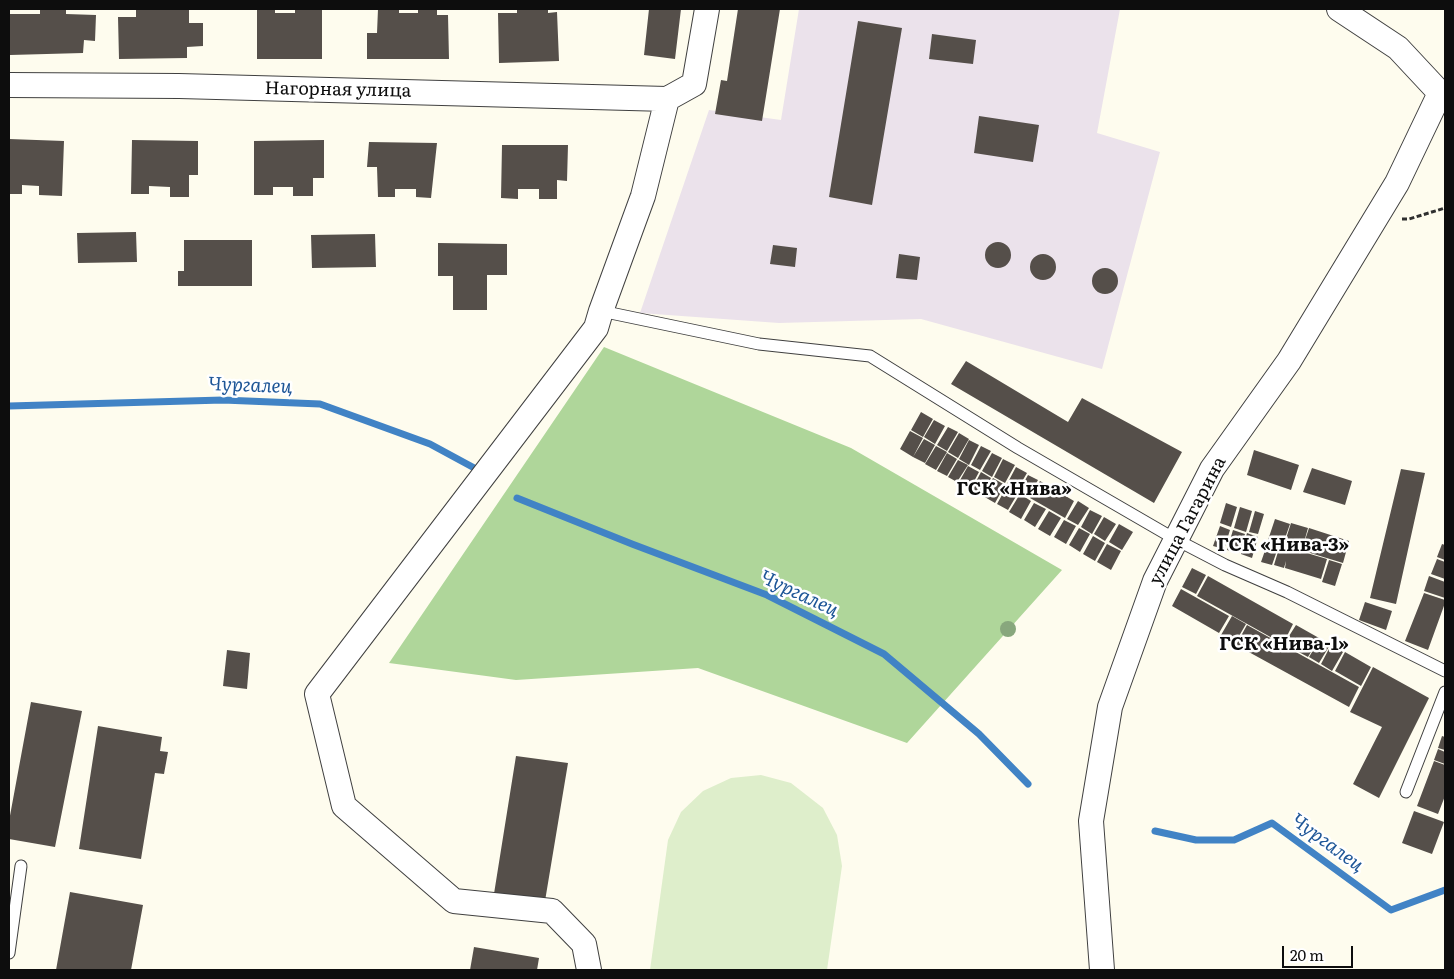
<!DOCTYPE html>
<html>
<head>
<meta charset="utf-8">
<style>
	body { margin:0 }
	#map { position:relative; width:1454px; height:979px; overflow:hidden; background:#fefcee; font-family:Literata,serif }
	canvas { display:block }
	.frame { position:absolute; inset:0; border:10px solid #0d0d0d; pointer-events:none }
	.scale { position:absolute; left:1282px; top:946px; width:71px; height:22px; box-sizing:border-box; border:2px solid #0d0d0d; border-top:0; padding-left:6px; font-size:15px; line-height:18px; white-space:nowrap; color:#0d0d0d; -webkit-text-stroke:4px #fff; paint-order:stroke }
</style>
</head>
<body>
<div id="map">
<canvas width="1454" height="979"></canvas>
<div class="frame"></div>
<div class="scale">20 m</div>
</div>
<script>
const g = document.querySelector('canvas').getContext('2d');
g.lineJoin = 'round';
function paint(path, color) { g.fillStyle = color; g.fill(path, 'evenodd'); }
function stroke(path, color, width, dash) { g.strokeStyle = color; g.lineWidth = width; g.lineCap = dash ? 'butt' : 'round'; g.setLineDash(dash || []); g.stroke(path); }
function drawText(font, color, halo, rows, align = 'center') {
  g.font = font + ' Literata,serif'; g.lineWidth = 5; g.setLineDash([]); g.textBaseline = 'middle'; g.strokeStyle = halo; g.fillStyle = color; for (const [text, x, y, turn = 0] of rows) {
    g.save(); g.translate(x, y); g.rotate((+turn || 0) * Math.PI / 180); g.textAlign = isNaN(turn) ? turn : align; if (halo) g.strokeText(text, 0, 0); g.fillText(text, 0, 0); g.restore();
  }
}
paint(new Path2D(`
	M799,9h321l-23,124 63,19 -58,217 -181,-50 -142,4 -139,-10 69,-203 72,10z`), '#ebe2eb');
paint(new Path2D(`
	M604,347l247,101 211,122 -155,173 -209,-75 -182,12 -127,-17z`), '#afd69a');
paint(new Path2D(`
	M761,775l30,8 32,25 14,27 5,31 -15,104h-177l18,-130 13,-28 22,-21 28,-13z`), '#deeecb');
stroke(new Path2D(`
	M9,406l214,-6 97,4 110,40 48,26
	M517,498l115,46 135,51 117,59 95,80 49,50
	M1155,831l41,9h38l38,-17 119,87 54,-20`), '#4183c5', 7);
paint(new Path2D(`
	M40,9h26v5l30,1 -1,26 -11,-1 -1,13 -73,2v-41h30z
	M136,9h53v14h14v23l-16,1v11l-68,1 -1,-42h18z
	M257,9h18v4h20v-4h27v50h-65z
	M378,9h21v4h19v-4h19v6h11l1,44h-82v-26h10z
	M517,9h31v4l9,-1 2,49 -60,2 -1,-50h19z
	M649,9h32l-6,50 -31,-4z
	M738,9h42l-18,112 -47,-7 6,-34 6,1z
	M858,21l44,7 -30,177 -43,-8z
	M932,34l44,6 -3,24 -44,-5z
	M979,116l60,9 -6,37 -59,-9z
	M9,139l55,2 -2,55 -23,-1v-9l-17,-1v9h-13z
	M132,140l66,1v34h-9v22h-19v-10l-21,-1v8h-18z
	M324,140v38h-11v18h-20v-9h-20v8h-19v-54z
	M369,142l68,1 -6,55 -15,-1v-8h-21v8h-17l-1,-30h-10z
	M502,145h66l-1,36 -10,-1v19h-18v-10h-21v10l-17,-1z
	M136,232l1,30 -59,1 -1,-30z
	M375,234l1,33 -64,1 -1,-33z
	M184,240h68v46h-74v-15h6z
	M985 255a13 13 0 1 1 26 0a13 13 0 1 1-26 0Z
	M438,243l69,1v31h-20v35h-34v-34h-15z
	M773,245l24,3 -2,19 -25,-3z
	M1030 267a13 13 0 1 1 26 0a13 13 0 1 1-26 0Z
	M899,254l21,3 -3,23 -21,-2z
	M1092 281a13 13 0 1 1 26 0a13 13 0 1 1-26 0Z
	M966,361l102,61 14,-24 100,54 -28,51 -203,-119z
	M921,412l12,7 -10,18 -12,-7z
	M934,420l11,6 -10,18 -11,-7z
	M948,427l10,5 -11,19 -10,-6z
	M910,431l13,7 -10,19 -13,-8z
	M959,433l10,6 -11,19 -10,-6z
	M924,439l11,6 -10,18 -12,-6z
	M969,440l10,5 -10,20 -10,-6z
	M936,446l11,6 -11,18 -11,-6z
	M981,446l10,5 -11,19 -9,-5z
	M1254,450l45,15 -8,25 -44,-15z
	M947,453l10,6 -10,17 -10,-5z
	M992,453l10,5 -10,19 -10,-6z
	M1003,459l12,6 -10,18 -11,-6z
	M958,460l10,5 -11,17 -9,-5z
	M968,466l11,6 -9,17 -11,-7z
	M1016,467l11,6 -10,17 -10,-6z
	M1312,468l40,13 -7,24 -42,-13z
	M1401,469l24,4 -29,131 -26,-6z
	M981,472l10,6 -9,17 -10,-6z
	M1028,475l10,5 -9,16 -10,-5z
	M993,478l12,7 -10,18 -12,-7z
	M1040,481l34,20 -9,17 -35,-20z
	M1007,486l11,7 -10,17 -11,-6z
	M1020,494l11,7 -10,18 -12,-7z
	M1078,501l11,7 -11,17 -11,-6z
	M1034,503l12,6 -11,18 -11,-7z
	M1226,503l11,4 -6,20 -11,-4z
	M1240,507l12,4 -6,21 -12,-4z
	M1090,510l12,6 -10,18 -11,-7z
	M1049,511l12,7 -11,18 -12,-7z
	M1255,511l9,3 -6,20 -9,-2z
	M1104,517l12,7 -11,17 -11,-7z
	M1275,519l15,5 -7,20 -15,-4z
	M1064,520l12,6 -10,18 -12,-7z
	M1291,523l17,5 -5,18 6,-18 40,13 -6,22 -59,-18z
	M1119,524l14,8 -11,18 -13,-8z
	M1220,526l10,4 -6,19 -11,-3z
	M1079,528l11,6 -10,18 -11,-7z
	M1233,530l12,4 -6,19 -12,-3z
	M1247,533l11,4 -6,21 -11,-4z
	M1093,536l12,7 -10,18 -12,-7z
	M1268,542l11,3 -7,20 -11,-3z
	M1107,544l14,7 -10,19 -14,-8z
	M1442,544l3,1v15l-8,-3z
	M1280,545l47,14 -6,20 -36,-11 1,-7 -2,7 -10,-3z
	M1437,559l8,3v17l-14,-5z
	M1329,560l13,4 -7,22 -13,-4z
	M1192,568l14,7 -10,19 -14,-7z
	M1208,576l85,48 -10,20 -86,-48z
	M1429,576l16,6v16l-21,-7z
	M1181,589l48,27 -10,17 -47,-27z
	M1424,593l21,7v3l-17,47 -23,-9z
	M1365,602l27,9 -6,19 -27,-10z
	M1232,616l14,8 -11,19 -14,-8z
	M1247,625l112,62 -10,20 -113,-62z
	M1296,625l23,13 -11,19 -24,-13z
	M1320,639l10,6 -11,18 -10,-6z
	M1331,645l12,7 -11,19 -11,-7z
	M227,650l23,3 -3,36 -24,-3z
	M1345,652l26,15 -10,19 -26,-15z
	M1373,667l56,31 -50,100 -26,-14 29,-57 -32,-15z
	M31,702l51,9 -27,136 -46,-8v-18z
	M98,726l64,11 -2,14 8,1 -4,22 -9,-1 -14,86 -62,-10z
	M1442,736l3,1v13l-7,-2z
	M1438,749l7,3v12l-11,-4z
	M516,756l52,7 -24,144 -51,-7z
	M1434,761l11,4v31l-7,18 -21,-8z
	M1414,811l30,11 -12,32 -30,-11z
	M70,892l73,13 -12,65h-75z
	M474,947l65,11 -2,12h-67z`), '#554f4a');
const service = new Path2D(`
	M601,311l158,33 111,12 148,92 157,91 50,26 62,27 158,79
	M1406,792l39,-100
	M9,953l12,-87`);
const minor = new Path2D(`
	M9,85l170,1 488,13
	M589,970l-5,-26 -32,-33 -98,-10 -110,-95 -27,-112 279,-366 5,-17 42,-115 24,-97 27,-15 13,-75
	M1102,970l-11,-149 19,-114 45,-126 57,-112 77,-108 108,-178 43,-90 -42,-45 -59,-39`);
stroke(service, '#404040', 13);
stroke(minor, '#404040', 26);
stroke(new Path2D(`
	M1402,219h7l36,-11`), '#2f2f2f', 3, [5, 2.5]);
stroke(service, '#fff', 11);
stroke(minor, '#fff', 24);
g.fillStyle = '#88a77d';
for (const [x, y] of [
	[1008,629]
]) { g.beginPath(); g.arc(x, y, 8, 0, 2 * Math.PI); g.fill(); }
drawText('18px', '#0d0d0d', '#fff', [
	["Нагорная улица",338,90,1],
	["улица Гагарина",1188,521,-62]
]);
drawText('italic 19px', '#1e5697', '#fff', [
	["Чургалец",250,386,2],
	["Чургалец",799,594,25],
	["Чургалец",1327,843,36]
]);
drawText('bold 19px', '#0d0d0d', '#fff', [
	["ГСК «Нива»",1014,489],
	["ГСК «Нива-3»",1283,545],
	["ГСК «Нива-1»",1284,644]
]);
</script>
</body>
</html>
